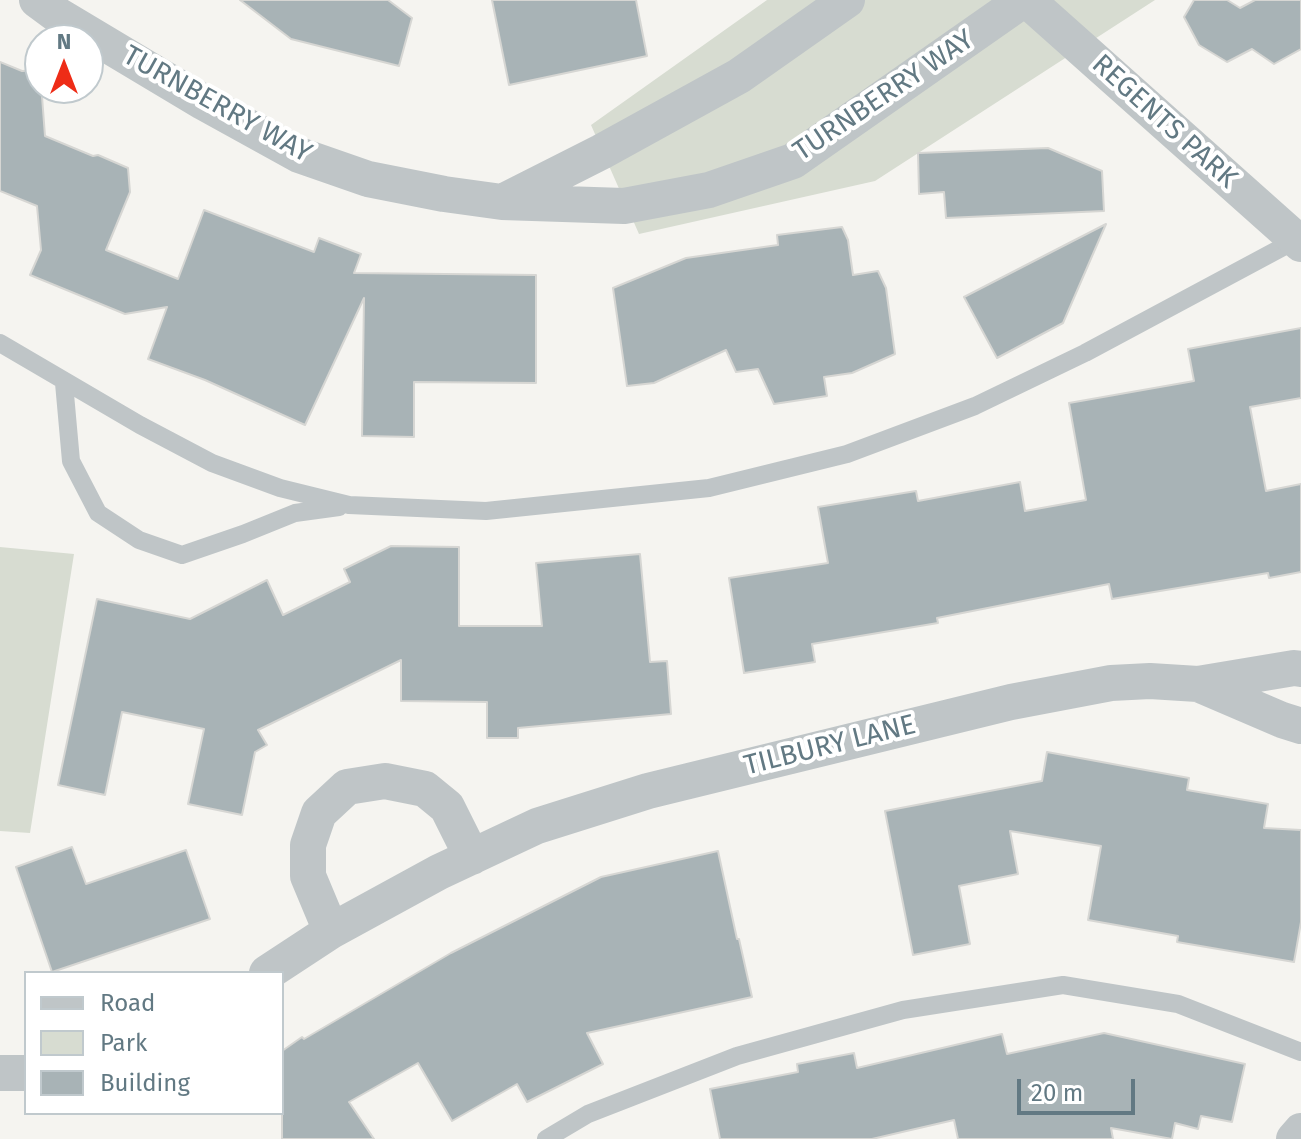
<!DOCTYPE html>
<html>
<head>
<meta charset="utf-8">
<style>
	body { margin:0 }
	#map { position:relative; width:1301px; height:1139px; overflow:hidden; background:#f5f4f0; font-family:"Fira Sans",sans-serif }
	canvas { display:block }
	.legend { position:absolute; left:24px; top:971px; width:260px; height:144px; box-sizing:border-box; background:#fff; border:2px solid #c0c9cd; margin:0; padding:10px 14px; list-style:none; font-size:24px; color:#627983 }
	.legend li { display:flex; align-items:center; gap:16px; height:40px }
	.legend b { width:40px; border:2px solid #c0c9cd }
	.north { position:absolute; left:24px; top:24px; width:80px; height:80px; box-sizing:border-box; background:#fff; border:2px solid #c0c9cd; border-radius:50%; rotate:0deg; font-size:22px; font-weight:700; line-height:32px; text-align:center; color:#627983 }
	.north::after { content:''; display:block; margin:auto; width:28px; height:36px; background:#ee2c17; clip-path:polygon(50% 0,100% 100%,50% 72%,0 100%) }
	.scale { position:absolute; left:1017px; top:1079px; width:118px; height:36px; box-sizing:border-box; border:4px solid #627983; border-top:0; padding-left:10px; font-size:24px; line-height:28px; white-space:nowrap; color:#627983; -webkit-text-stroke:6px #fff; paint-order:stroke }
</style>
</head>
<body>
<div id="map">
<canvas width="1301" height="1139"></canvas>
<ul class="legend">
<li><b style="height:10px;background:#bfc5c7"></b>Road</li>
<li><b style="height:22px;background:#d7dcd1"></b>Park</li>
<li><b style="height:22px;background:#a8b3b6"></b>Building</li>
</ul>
<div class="north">N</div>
<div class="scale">20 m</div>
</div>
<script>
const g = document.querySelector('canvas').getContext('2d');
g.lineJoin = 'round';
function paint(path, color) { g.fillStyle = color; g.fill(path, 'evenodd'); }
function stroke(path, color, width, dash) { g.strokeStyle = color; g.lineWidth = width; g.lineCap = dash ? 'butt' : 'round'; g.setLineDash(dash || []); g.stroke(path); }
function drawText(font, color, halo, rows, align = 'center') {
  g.font = font + ' "Fira Sans",sans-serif'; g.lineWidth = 8; g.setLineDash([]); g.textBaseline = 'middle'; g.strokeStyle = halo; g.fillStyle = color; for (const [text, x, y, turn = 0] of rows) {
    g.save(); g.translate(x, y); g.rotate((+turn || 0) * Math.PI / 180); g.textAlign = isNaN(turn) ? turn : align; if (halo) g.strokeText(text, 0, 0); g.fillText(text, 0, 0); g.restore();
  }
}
paint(new Path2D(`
	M767,0h388l-280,181 -236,53 -48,-109z
	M0,547l74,7 -44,279 -30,-2z`), '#d7dcd1');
const building = new Path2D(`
	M240,0h148l24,18 -13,48 -108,-27z
	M492,0h144l11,56 -138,29z
	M1194,0h33l13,8 15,-8h46v49l-27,15 -22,-15 -25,13 -28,-17 -15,-28z
	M0,62l22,9 18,-1 5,66 48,20 5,-1 30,13 2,24 -24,58 72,29 26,-69 110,42 5,-14 42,16 -7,19 182,2v108l-122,-1v55l-52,-1 2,-138 -59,127 -100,-45 -57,-21 19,-52 -42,7 -95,-39 11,-25 -4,-44 -37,-15z
	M1048,148l54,23 2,40 -158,7 -2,-26 -25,2 -1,-41z
	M1106,224l-43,99 -66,35 -33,-61z
	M842,227l6,13 5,35 25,-4 8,17 9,66 -43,19 -28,4 3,19 -53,8 -16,-35 -22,3 -10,-22 -72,33 -27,3 -14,-98 73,-30 92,-13 -1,-10z
	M1301,328v70l-51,9 16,84 35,-7v88l-32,6 -1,-5 -156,26 -3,-15 -172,34 1,5 -126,21 3,18 -71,11 -15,-95 99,-15 -10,-56 98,-16 2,10 102,-19 5,29 61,-11 -17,-97 125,-22 -6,-32z
	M391,546l68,1v79h83l-6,-63 104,-9 10,108 17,-1 4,53 -153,14v10h-31v-36l-86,-1v-41l-143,70 9,15 -12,7 -13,63 -54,-11 16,-75 -82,-17 -17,83 -47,-10 39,-186 93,20 77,-39 16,35 67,-33 -6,-13z
	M1047,752l142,26 -2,12 81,14 -4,24 37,2v92l-7,40 -117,-20 1,-6 -90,-16 13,-74 -91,-15 8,43 -59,12 11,58 -57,11 -28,-144 157,-30z
	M72,847l14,37 100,-34 24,69 -158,53 -36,-105z
	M718,851l19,88h2l13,58 -165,36 16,31 -76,38 -10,-18 -65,37 -34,-58 -69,39 25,37h-92v-88l20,-14 2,2 147,-86 150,-76z
	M1104,1033l141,31 -13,58 -31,-6 -3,13 -23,-6 -3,16 -61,-11 2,11h-155l-4,-19 -82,19h-152l-10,-50 88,-17 -1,-8 57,-11 3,15 145,-34 5,20z`);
paint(building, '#a8b3b6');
stroke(building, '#d6d6d3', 2);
stroke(new Path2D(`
	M0,343l140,82 72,38 68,25 69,17 137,6 223,-23 138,-34 128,-48 110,-53 211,-113
	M64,383l7,78 27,52 41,27 43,15 61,-21 52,-21 44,-6
	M546,1139l42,-25 149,-58 166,-46 160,-25 115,19 123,48`), '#bfc5c7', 18);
stroke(new Path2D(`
	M37,0l19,14 147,88 96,53 69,24 76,15 58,8 122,4 85,-16 84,-29 230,-161
	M1027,0l274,244
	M508,199l93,-47 138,-76 108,-76
	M1198,684l84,36 19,6
	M331,931l-23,-55v-31l11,-32 28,-26 38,-6 40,8 22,18 25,50
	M267,973l64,-42 108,-59 98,-46 111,-35 363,-89 100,-19 39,-2 48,3 96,-16 7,1
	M0,1073h26
	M1294,1139l7,-8`), '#bfc5c7', 36);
drawText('28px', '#627983', '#fff', [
	["TURNBERRY WAY",884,96,-34],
	["TURNBERRY WAY",217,105,29],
	["REGENTS PARK",1164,122,42],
	["TILBURY LANE",830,746,-14]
]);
</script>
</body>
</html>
